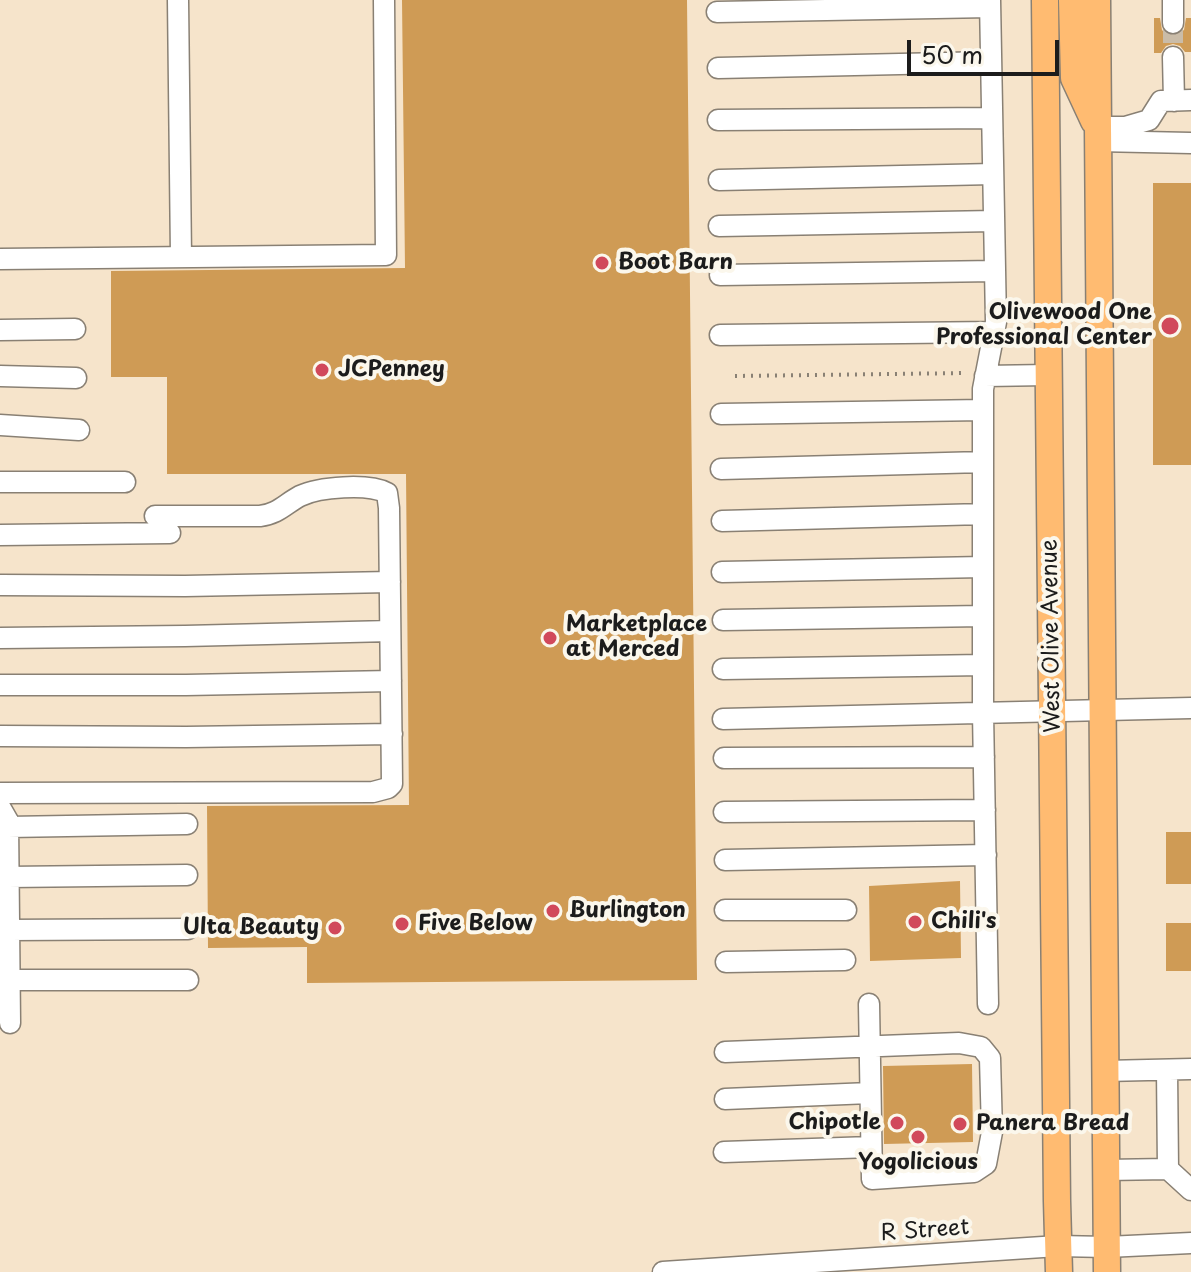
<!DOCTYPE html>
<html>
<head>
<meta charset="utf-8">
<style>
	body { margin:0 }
	#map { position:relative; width:1191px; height:1272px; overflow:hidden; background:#f6e4cb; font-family:"Playpen Sans",sans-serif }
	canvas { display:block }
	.scale { position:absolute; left:907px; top:40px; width:152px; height:36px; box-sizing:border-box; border:4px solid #1c1c1c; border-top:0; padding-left:10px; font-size:24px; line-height:28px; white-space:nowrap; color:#1c1c1c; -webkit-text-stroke:6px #fbf7ec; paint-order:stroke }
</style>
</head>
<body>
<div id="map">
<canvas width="1191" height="1272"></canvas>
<div class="scale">50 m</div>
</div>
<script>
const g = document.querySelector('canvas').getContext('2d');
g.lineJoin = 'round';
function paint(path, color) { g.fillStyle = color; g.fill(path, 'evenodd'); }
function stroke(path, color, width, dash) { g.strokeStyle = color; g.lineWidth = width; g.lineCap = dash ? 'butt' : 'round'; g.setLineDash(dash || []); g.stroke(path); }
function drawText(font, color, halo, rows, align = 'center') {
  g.font = font + ' "Playpen Sans",sans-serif'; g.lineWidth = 8; g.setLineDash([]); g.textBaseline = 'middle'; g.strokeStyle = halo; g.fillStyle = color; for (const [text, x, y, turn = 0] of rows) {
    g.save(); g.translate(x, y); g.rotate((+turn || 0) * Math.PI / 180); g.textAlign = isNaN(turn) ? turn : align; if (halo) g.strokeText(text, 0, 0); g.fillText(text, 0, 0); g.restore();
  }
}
paint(new Path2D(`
	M402,0h285l10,980 -390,3v-36l-99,1 -1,-142 202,-1 -3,-331h-239v-97h-56v-106l294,-3z
	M1154,18h6l2,12 5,5 7,1 10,-6 2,-12h5v34h-6l-5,-6 -7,-2 -7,2 -5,7h-7z
	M1153,183h38v282h-38z
	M1166,832h25v52h-25z
	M960,881l1,77 -91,3 -1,-75z
	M1166,923h25v48h-25z
	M972,1064l1,78 -89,2 -1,-78z`), '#cf9b55');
stroke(new Path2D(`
	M1173,23v34`), '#cabca8', 20, [20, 10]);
const minor = new Path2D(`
	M178,0l3,257
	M1173,0v23
	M717,12l273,-5
	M1173,57l1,44
	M718,68l273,-6
	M718,120l274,-2
	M1097,127h28l24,-7 12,-19 30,-1
	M1097,141l94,2
	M719,180l274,-6
	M719,226l275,-5
	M0,259l386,-4 -2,-255
	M720,275l275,-4
	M0,330l75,-1
	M720,335l274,-3
	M0,376l76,2
	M985,376l63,-1
	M721,414l262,-4
	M0,425l79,5
	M721,469l262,-7
	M0,482h125
	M722,521l261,-7
	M0,535l170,-2
	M722,572l261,-5
	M0,585l185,1 205,-4
	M723,620l260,-4
	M0,638l185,-2 205,-5
	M723,669l260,-4
	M0,685h186l205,-4
	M723,719l468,-11
	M0,736l186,1 206,-3
	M724,758l260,-1
	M0,793l373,-1 15,-4 4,-4 -3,-276 -2,-15c-19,-10 -68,-6 -87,3 -15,8 -22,18 -40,20h-105
	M0,807l8,14 2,202
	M724,812l261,-2
	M8,827l179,-3
	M725,860l261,-5
	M8,877l179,-2
	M725,910h121
	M9,930l179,-1
	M726,962l119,-2
	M10,980h178
	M988,1004l-5,-292v-323l13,-67 -6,-322
	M725,1052l234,-9 22,4 9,11 2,74 -6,32 -12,8 -102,7c-1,-58 -2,-116 -3,-175
	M1167,1070l1,99
	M1105,1071l86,-2
	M725,1099l145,-6
	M724,1152l147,-5
	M1106,1170l62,-1 23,21
	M663,1272l395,-26 49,1 84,-4`);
const major = new Path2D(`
	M1045,0l12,1201 2,71
	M1072,0l2,78 20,43
	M1097,0l10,1272`);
stroke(minor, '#898074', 23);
stroke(major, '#898074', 29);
stroke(new Path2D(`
	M735,376l232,-3`), '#898074', 4, [2, 6]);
stroke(minor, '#fff', 20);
stroke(major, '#ffbb71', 26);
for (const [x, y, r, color] of [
	[602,263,8,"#d1495b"],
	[1170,326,10,"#d1495b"],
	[322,370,8,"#d1495b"],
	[550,638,8,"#d1495b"],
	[553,911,8,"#d1495b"],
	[915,922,8,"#d1495b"],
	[402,924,8,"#d1495b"],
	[335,928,8,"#d1495b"],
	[897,1123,8,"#d1495b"],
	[960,1124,8,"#d1495b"],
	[918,1137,8,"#d1495b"]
]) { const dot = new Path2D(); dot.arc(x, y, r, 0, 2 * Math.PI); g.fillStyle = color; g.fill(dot); stroke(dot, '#fbf7ec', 3); }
drawText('bold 22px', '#1c1c1c', '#fbf7ec', [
	["Boot Barn",618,263],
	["Olivewood One",1152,313,"right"],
	["Professional Center",1152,338,"right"],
	["JCPenney",338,370],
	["Marketplace",566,625],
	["at Merced",566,650],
	["Burlington",569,911],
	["Chili's",931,922],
	["Five Below",418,924],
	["Ulta Beauty",319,928,"right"],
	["Chipotle",881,1123,"right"],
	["Panera Bread",976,1124],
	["Yogolicious",918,1163,"center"]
], 'left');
drawText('22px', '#1c1c1c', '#fbf7ec', [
	["West Olive Avenue",1052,636,-91],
	["R Street",925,1231,-4]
]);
</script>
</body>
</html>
